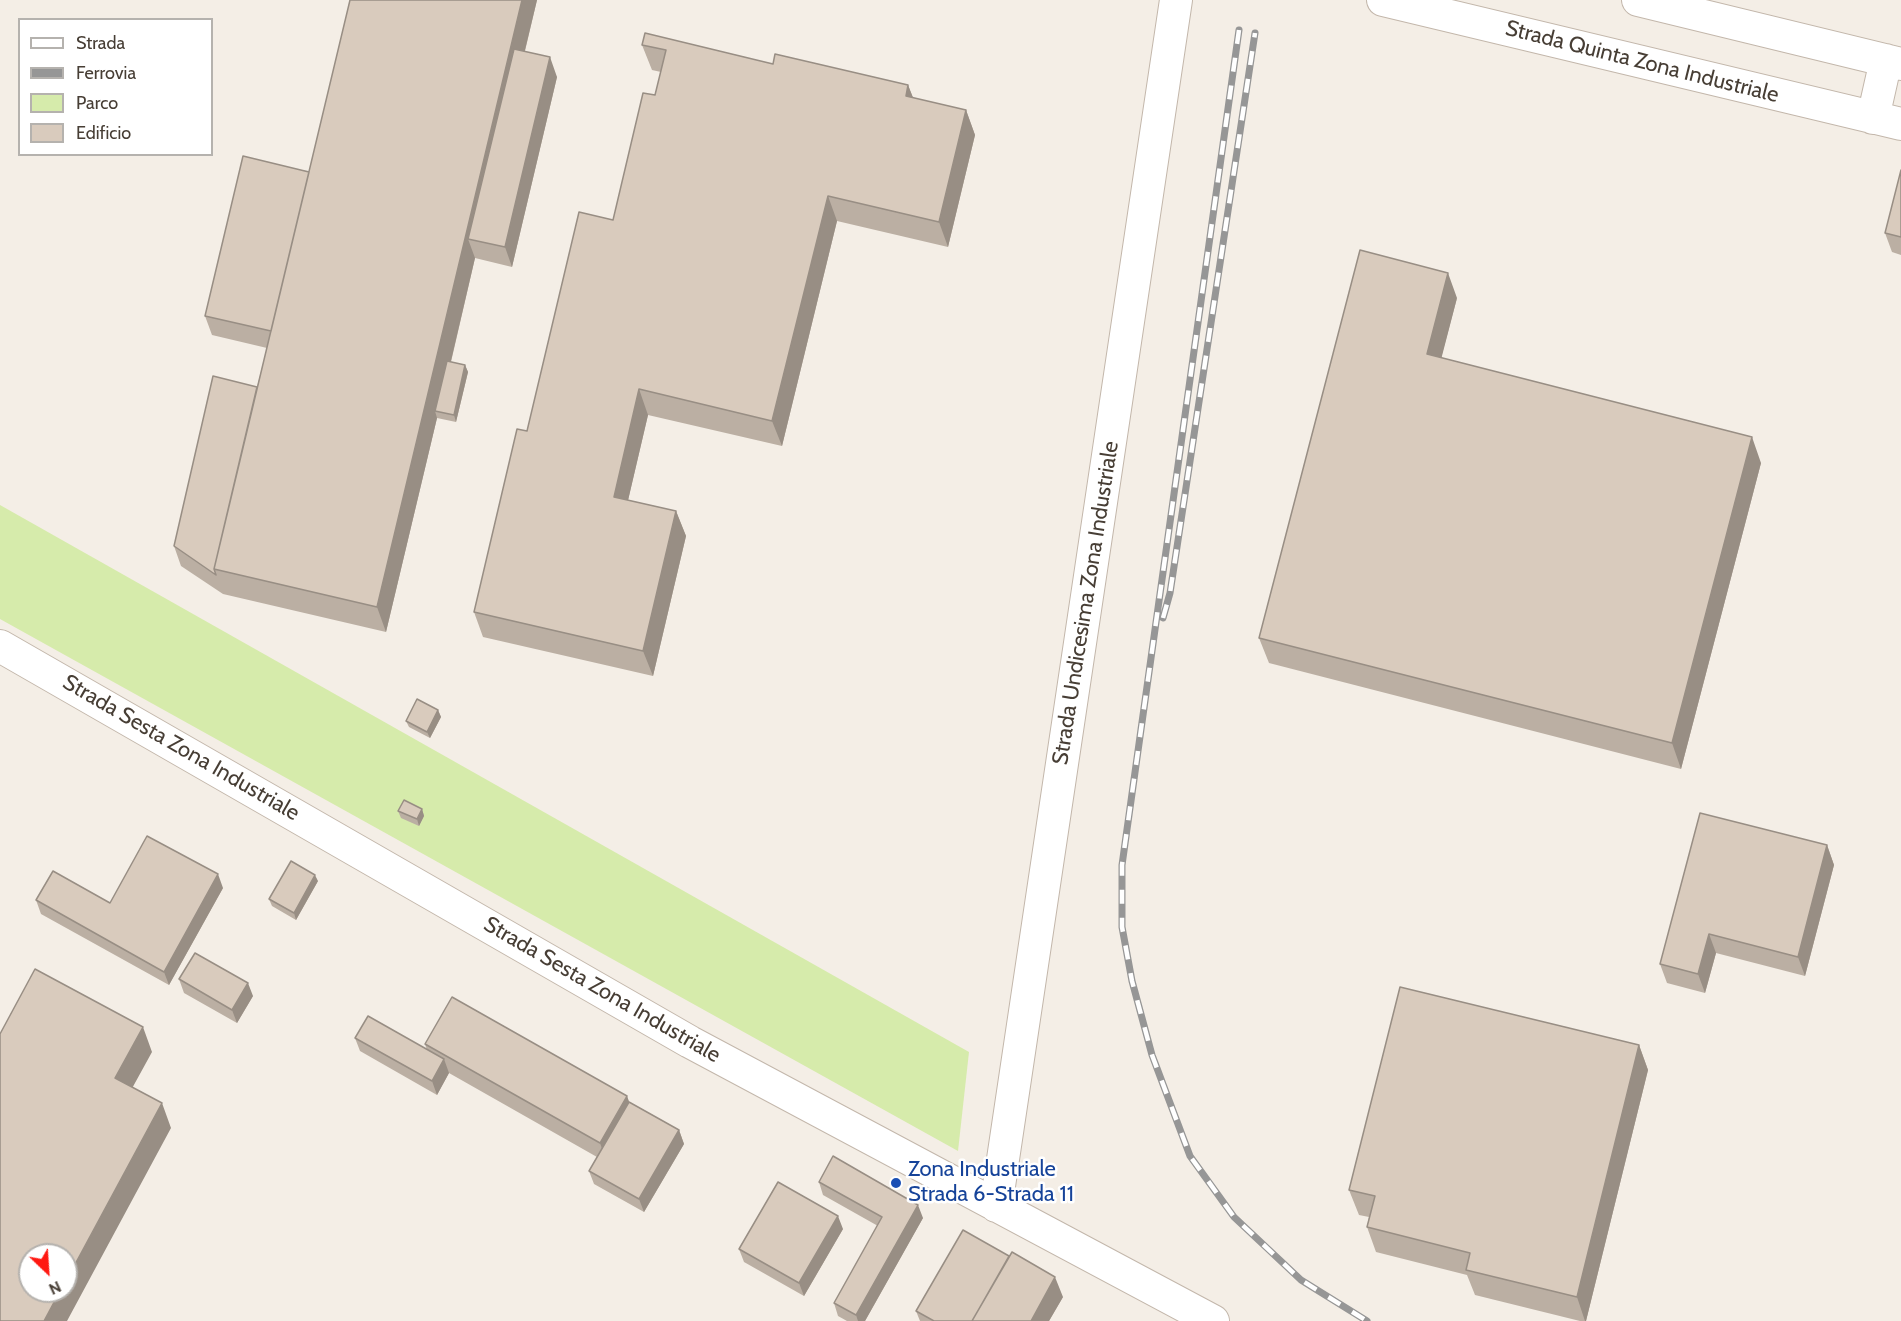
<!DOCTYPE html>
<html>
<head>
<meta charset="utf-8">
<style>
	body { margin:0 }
	#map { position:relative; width:1901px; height:1321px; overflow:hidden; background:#f4eee6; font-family:Cabin,sans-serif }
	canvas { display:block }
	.legend { position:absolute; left:18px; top:18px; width:195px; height:138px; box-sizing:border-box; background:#fff; border:2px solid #b5b2ae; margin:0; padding:8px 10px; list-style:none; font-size:18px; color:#473e35 }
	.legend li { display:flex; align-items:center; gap:12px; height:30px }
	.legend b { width:30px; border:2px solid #b5b2ae }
	.north { position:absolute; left:18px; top:1243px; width:60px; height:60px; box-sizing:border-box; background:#fff; border:2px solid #b5b2ae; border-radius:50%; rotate:155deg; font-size:16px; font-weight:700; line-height:24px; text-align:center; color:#473e35 }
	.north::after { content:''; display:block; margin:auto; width:21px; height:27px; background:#ff1912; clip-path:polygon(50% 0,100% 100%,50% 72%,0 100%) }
</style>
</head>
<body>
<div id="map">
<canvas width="1901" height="1321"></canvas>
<ul class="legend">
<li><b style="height:8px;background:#fff"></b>Strada</li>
<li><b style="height:8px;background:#969696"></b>Ferrovia</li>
<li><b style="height:16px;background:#d6ebab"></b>Parco</li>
<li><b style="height:16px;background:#d9cbbd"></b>Edificio</li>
</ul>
<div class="north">N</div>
</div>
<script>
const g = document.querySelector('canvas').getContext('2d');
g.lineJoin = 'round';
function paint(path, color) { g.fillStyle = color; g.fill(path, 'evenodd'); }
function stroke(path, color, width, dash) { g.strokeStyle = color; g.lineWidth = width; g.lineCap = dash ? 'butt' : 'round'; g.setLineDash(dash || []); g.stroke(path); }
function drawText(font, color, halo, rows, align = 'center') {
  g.font = font + ' Cabin,sans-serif'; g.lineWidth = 5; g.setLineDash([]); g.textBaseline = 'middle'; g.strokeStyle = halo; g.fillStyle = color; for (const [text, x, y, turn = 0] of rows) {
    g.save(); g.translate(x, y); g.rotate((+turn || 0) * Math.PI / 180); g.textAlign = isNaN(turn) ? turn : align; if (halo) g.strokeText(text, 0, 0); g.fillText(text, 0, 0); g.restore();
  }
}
paint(new Path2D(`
	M0,505l969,547 -11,99 -958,-532z`), '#d6ebab');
const minor = new Path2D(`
	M1383,0l518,124
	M1638,0l263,64
	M1873,118l13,-58
	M0,646l690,396 523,279
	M996,1206l180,-1206`);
stroke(minor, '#c3b7ab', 34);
stroke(minor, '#fff', 32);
const rail = new Path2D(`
	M1239,30l-117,835v62l10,54 20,74 38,101 44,61 67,63 66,41
	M1163,618l7,-25 85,-560`);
stroke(rail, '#969696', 7);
stroke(rail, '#fff', 4.5, [14]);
paint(new Path2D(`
	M350,0h187l-12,51 32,26 -45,190 -37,-9 -24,104 14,3 3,7 -12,50 -19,-4 -51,214 -163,-38 -42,-28 -7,-20 83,-159 10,-39 -55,-13 -7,-19 104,-144z
	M642,45l131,19 135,21 5,13 53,12 9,25 -27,112 -111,-26 -55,225 -134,-31 -20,85 48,11 10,25 -33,140 -170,-39 -9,-25 53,-181 86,-211 42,-125 6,-23 -9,-2z
	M1901,170v85l-9,-3 -7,-19z
	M1457,298l-16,60 320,105 -80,306 -412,-106 -10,-25z
	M438,710l3,7 -11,21 -21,-11 -3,-6z
	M422,809l2,7 -5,10 -18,-8 -3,-7z
	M1827,845l7,20 -29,111 -89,-23 -11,40 -38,-10 -7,-19z
	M318,881l-22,39 -24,-14 -3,-7z
	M223,888l-54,97 -128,-71 -5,-14 74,3z
	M179,979l74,17 -16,27 -53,-30z
	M355,1038l72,12 -2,-6 202,52 2,6 50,28 5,14 -40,68 -50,-28 -5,-13 8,-14 -148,-84 -12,22 -77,-44z
	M1639,1045l9,25 -62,251h-6l-105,-26 -8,-20 -91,-23 -9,-25 2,-10 -10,-2 -10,-25z
	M819,1182l104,36 -58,103h-18l-9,-5 -4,-13 44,-77 -55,-31z
	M843,1229l-39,67 -60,-34 -5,-13z
	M1063,1297l-14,24h-129l-4,-10z`), '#bbafa3');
paint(new Path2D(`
	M522,0h15l-58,241 -11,-2 7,19 -36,154 -4,-1 2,7 -51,214 -9,-25z
	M550,57l7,20 -45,190 -7,-20z
	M908,85l10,25 -12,-14z
	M966,110l9,25 -27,112 -9,-25z
	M828,196l9,25 -55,225 -10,-25z
	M1448,273l9,25 -21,81 -9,-25z
	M465,365l3,7 -12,50 -2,-7z
	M639,389l9,26 -25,107 -9,-25z
	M1752,437l9,26 -80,306 -9,-26z
	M676,511l10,25 -33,140 -10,-25z
	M438,710l3,7 -11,21 -3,-6z
	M422,809l2,7 -5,10 -2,-7z
	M1827,845l7,20 -29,111 -7,-19z
	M218,874l5,14 -54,97 -5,-13z
	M315,875l3,6 -22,39 -2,-7z
	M1709,934l7,19 -11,40 -7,-19z
	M248,983l5,13 -16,27 -5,-13z
	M143,1027l9,25 -28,51 -9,-25z
	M1639,1045l9,25 -62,251h-1l-8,-24z
	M444,1059l5,14 -12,22 -5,-14z
	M627,1096l7,20 -27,47 -7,-20z
	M162,1103l9,25 -104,193h-23l16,-30h6v-10z
	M679,1130l5,14 -40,68 -5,-13z
	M918,1205l5,13 -58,103h-7l-2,-6z
	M838,1216l5,13 -39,67 -5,-13z
	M1055,1277l8,20 -14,24h-18z`), '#988e84');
const building = new Path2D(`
	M350,0h172l-145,607 -163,-38z
	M645,33l128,31 2,-10 133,31 -2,11 60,14 -27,112 -111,-26 -56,225 -133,-32 -25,108 62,14 -33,140 -169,-39 43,-183 10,2 52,-219 34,8 30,-127 12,2 11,-45 -24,-5z
	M514,49l36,8 -45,190 -37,-8z
	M243,156l66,16 -38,159 -66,-15z
	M1901,170v67l-16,-4z
	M1360,250l88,23 -21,81 325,83 -80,306 -413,-105z
	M447,361l18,4 -11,50 -19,-4z
	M213,376l44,11 -43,182 2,6 -42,-29z
	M417,699l21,11 -11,22 -21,-11z
	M404,800l18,9 -5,10 -19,-8z
	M1700,813l127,32 -29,112 -89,-23 -11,40 -38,-10z
	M147,836l71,38 -54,98 -128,-72 17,-29 57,32z
	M291,861l24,14 -21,38 -25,-14z
	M195,953l53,30 -16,27 -53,-31z
	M35,969l108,58 -28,51 47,25 -96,178v-26h-36v36h30l-16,30h-44v-287z
	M1400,987l239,58 -62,252 -111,-27 4,-17 -103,-26 8,-31 -26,-6z
	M452,997l175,99 -27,47 -175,-99z
	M368,1016l76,43 -12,22 -77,-43z
	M629,1102l50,28 -40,69 -50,-28z
	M833,1156l85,49 -62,110 -22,-12 48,-86 -63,-35z
	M778,1182l60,34 -39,67 -60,-34z
	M963,1230l46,26 -37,65h-38l-18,-10z
	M1012,1252l43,25 -24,44h-59z`);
paint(building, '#d9cbbd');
stroke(building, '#988e84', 1.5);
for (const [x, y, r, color] of [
	[896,1183,6,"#1a4fb4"]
]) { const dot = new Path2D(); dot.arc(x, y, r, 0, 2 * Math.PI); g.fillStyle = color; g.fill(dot); stroke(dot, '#fff', 2); }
drawText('22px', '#473e35', '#fff', [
	["Strada Quinta Zona Industriale",1642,62,14],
	["Strada Undicesima Zona Industriale",1086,603,-81],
	["Strada Sesta Zona Industriale",181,748,30],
	["Strada Sesta Zona Industriale",602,990,30]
]);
drawText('22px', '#164399', '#fff', [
	["Zona Industriale",908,1170],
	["Strada 6-Strada 11",908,1195]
], 'left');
</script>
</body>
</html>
